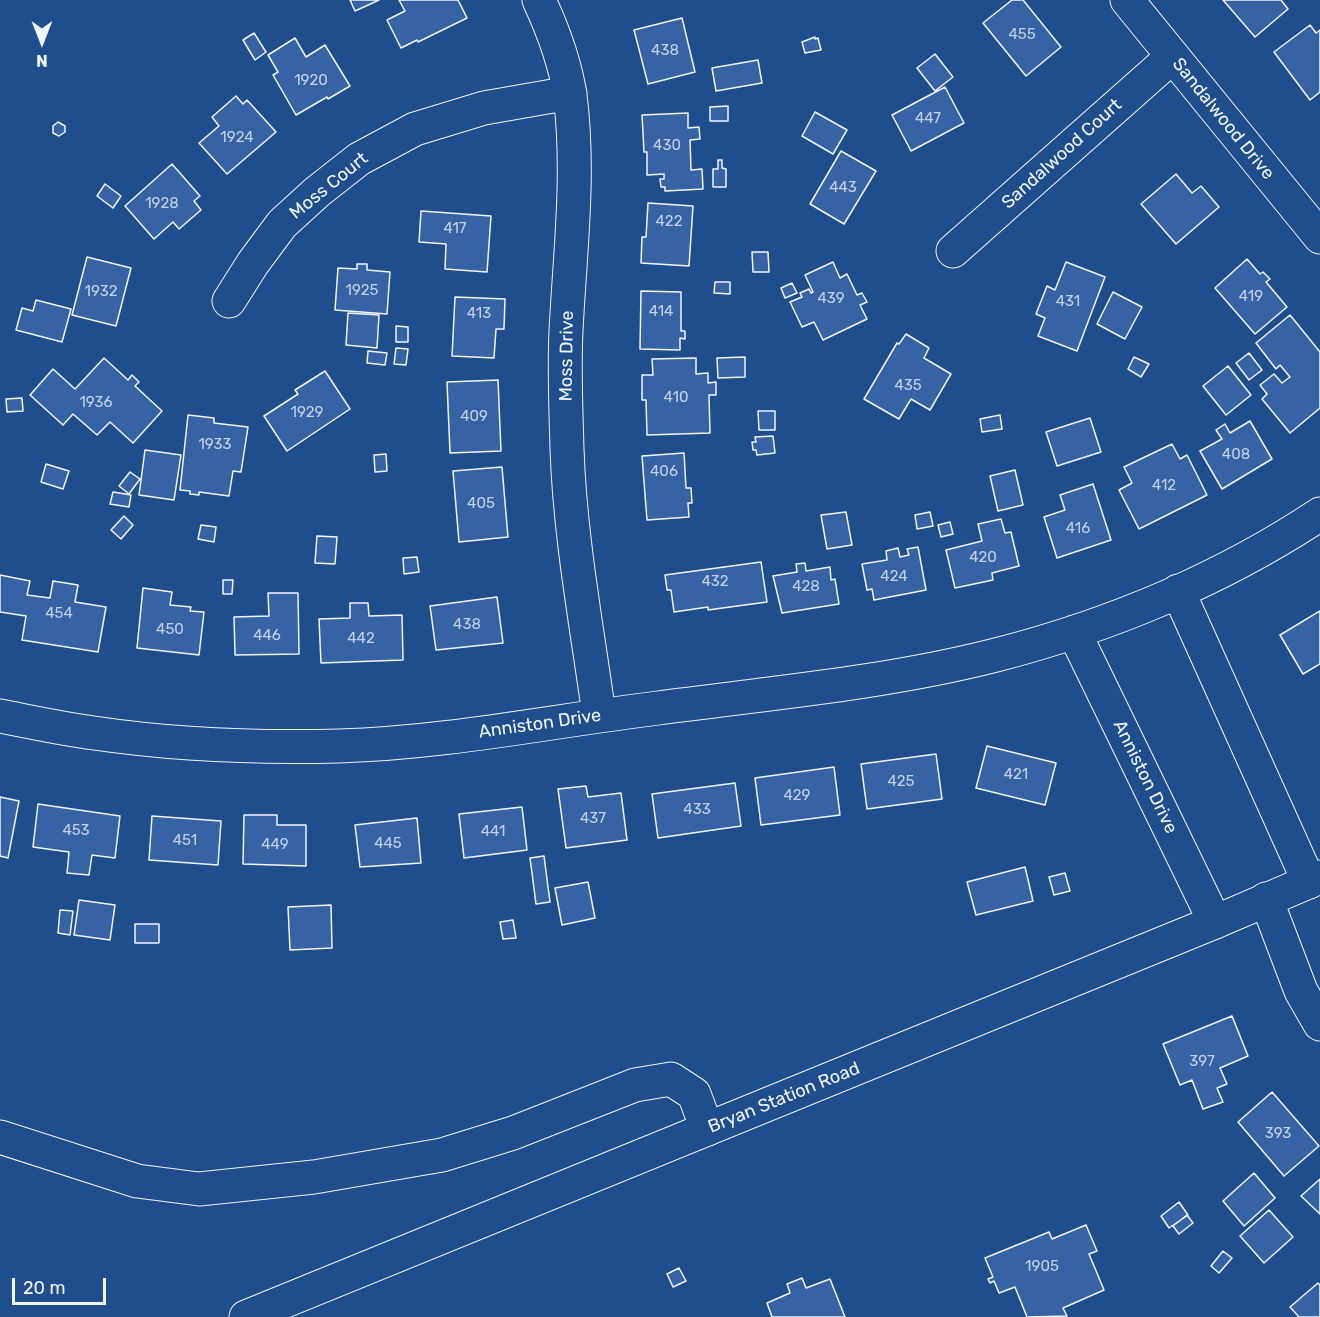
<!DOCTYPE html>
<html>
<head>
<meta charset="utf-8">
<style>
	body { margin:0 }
	#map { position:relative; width:1320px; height:1317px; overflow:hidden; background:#1f4e8c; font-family:Rubik,sans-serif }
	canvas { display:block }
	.north { position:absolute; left:12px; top:12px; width:60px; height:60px; -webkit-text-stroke:4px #1f4e8c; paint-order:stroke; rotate:180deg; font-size:16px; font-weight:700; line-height:24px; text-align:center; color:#f2f6ff }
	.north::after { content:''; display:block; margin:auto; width:21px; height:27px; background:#f2f6ff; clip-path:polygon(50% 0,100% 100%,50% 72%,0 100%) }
	.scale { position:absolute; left:12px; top:1278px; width:94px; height:27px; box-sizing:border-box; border:3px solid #f2f6ff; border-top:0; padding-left:8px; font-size:18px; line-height:21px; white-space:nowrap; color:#f2f6ff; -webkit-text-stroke:4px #1f4e8c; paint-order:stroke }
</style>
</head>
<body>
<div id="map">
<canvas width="1320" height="1317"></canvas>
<div class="north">N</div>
<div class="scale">20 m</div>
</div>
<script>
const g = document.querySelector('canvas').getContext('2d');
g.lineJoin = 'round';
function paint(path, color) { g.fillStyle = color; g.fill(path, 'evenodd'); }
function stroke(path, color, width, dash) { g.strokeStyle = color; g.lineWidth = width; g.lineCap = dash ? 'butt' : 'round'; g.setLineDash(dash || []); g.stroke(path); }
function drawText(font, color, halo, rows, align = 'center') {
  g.font = font + ' Rubik,sans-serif'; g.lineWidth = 4.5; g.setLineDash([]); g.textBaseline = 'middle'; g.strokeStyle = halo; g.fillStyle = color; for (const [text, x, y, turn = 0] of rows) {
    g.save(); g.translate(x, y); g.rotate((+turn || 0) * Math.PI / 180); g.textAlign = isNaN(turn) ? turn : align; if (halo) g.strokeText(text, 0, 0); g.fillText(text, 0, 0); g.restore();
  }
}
const building = new Path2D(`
	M350,0h29l-24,11z
	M399,0h59l9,18 -49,24 -1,-2 -16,8 -14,-28 18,-9z
	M1012,0h11l38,47 -35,29 -43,-53z
	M1223,0h58l7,9 -33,28z
	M682,18l13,54 -47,12 -14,-54z
	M1310,25l6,8 4,-3v62l-10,8 -36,-48z
	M254,33l12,19 -11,8 -12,-20z
	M815,37v2l3,-1 3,12 -16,3 -3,-11z
	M295,38l11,19 19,-12 25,41 -22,13 -1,-2 -31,18 -23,-40 5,-3 -10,-17z
	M935,54l18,23 -18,14 -18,-23z
	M758,60l4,23 -46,8 -4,-23z
	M945,87l19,36 -53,28 -19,-36z
	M236,96l7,8 4,-4 29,32 -49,42 -28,-31 20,-17 -7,-9z
	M728,106v15h-18v-14z
	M815,112l32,18 -14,24 -31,-18z
	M688,113v15l11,-1 1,12 -10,1 1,30 11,-1 1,20 -38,2v-4h-4l-1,-8h4v-5l-17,1v-23h-3l-2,-37z
	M58,122l7,4v6l-6,4 -6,-3v-7z
	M841,151l35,20 -32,53 -34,-20z
	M718,160h4v8l4,1v18h-13v-18h5z
	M172,164l28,32 -6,5 7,9 -22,19 -6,-7 -19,17 -29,-33z
	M1176,174l16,19 9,-7 18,21 -43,37 -35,-40z
	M105,184l16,12 -8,12 -16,-12z
	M648,203l45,3 -4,60 -48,-3 1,-26h4z
	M421,211l70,5 -4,56 -42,-3 1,-25 -27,-2z
	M752,252h16l1,20h-16z
	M87,257l44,11 -15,58 -44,-11z
	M1247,259l13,15 3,-2 7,7 -4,3 21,25 -32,27 -40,-46z
	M833,262l7,16 7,-4 10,21 5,-2 5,9 -7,3 7,14 -44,21 -9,-18 -12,5 -12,-25 12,-5 -2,-4 9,-4 2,4 2,-1 -8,-17z
	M1066,262l39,15 -28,74 -39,-15 7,-18 -9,-4 11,-28 8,4z
	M357,264h10v6l23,2 -3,42 -52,-4 3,-42 19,1z
	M715,282h15v12l-16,-1z
	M792,283l5,10 -12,5 -4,-10z
	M641,291l40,1v39h4v8l-5,-1v12l-40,-1z
	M1113,292l29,15 -17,32 -28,-15z
	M455,297l50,2 -1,30h-8l-2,29 -42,-2z
	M36,300l35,9 -9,33 -46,-12 6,-22 11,3z
	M348,313l31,2 -2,33 -31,-3z
	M1290,315l30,37v56l-30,25 -28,-34 5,-5 -7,-9 14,-11 8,9 8,-6 -10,-12 -4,4 -20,-26z
	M396,326l12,1v15h-12z
	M906,334l23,14 -5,10 27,16 -21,36 -19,-11 -12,20 -35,-20 33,-56 2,1z
	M396,348l12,1 -2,16 -12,-1z
	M368,351l19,2 -2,12 -18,-2z
	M1249,353l13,17 -13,10 -13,-17z
	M745,357v20l-27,1 -1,-20z
	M1134,357l15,7 -8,13 -13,-8z
	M104,358l24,22 4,-5 7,7 -4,4 27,25 -29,32 -23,-21 -13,13 -24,-21 -10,11 -33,-30 23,-26 22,20z
	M696,358v16l12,-1v10l8,-1v13h-7l1,38 -63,2 -1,-35h-4v-25h11l-1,-16z
	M1228,366l23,29 -25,20 -23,-29z
	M325,371l25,38 -63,42 -23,-35 34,-22 -3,-4z
	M498,380l3,71 -51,2 -3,-71z
	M22,398l1,13 -16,1 -1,-13z
	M758,411h17v19h-16z
	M188,415l26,3v5l34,4 -7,45 -8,-1 -4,25 -30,-4v3l-9,-1v-3l-10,-1z
	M1000,415l2,14 -20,3 -2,-13z
	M1090,418l11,34 -44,14 -11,-34z
	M1250,421l22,38 -50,30 -22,-38 22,-12 -6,-9 9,-6 5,9z
	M773,436l2,17 -18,2 -1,-5h-3l-1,-8h4l-1,-5z
	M1172,444l8,15 7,-4 20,40 -68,34 -20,-39 13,-7 -8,-16z
	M145,450l36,5 -7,45 -35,-5z
	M684,453l2,35h5l1,15h-4l1,14 -42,3 -5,-64z
	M386,454l1,17 -12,1 -1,-17z
	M46,464l23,7 -6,18 -22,-7z
	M502,467l6,70 -49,5 -6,-71z
	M1015,470l8,35 -25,6 -8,-35z
	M130,472l10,7 -11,15 -10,-8z
	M1093,484l18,56 -54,18 -13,-41 21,-7 -5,-15z
	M113,492l18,3 -2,12 -19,-3z
	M846,512l6,33 -25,4 -6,-34z
	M930,512l3,14 -16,3 -2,-14z
	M124,516l9,9 -12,14 -10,-9z
	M1001,519l4,14 6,-1 8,34 -27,7 1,7 -38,8 -9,-38 36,-9 -4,-17z
	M950,522l3,12 -12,3 -3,-12z
	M201,525l15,2 -2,15 -16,-3z
	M317,536l20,1 -2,27 -20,-1z
	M918,547l8,43 -52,10 -2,-11 -5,1 -5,-26 25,-4 -1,-9 12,-3 2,9 9,-2 -2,-6z
	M417,557l2,15 -15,2 -1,-16z
	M761,562l6,40 -59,8v-3l-34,5 -3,-22h-4l-2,-15z
	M805,563l1,8 24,-4 1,13 4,-1 4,25 -57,9 -9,-37 24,-4 -1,-8z
	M0,575l30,6 -3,14 23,3 3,-17 25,4 -3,17 31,5 -8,45 -76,-12 4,-24 -26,-4z
	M223,580h10l-1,14h-9z
	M143,588l29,4 -2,13 21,2 -1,4 14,1 -5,43 -62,-7z
	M268,593h30l1,61 -64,1 -1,-38 35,-1z
	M497,597l6,46 -67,7 -6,-44z
	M350,603h18l1,13 33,-1 1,45 -82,3 -2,-44 31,-1z
	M1320,611v53l-17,10 -23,-39z
	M987,746l69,17 -11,42 -69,-17z
	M936,754l6,45 -75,10 -6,-45z
	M834,767l6,48 -79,10 -6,-47z
	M735,783l6,43 -83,12 -6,-44z
	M586,786l2,11 33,-4 6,47 -61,8 -8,-59z
	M0,797l19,4 -11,57 -8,-2z
	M38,804l82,12 -5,42 -23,-3 -3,20 -22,-2 2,-21 -36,-5z
	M522,807l5,43 -63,8 -5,-44z
	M244,815h33v10h29v41l-63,-2z
	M152,816l69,5 -3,44 -69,-5z
	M417,818l4,45 -61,4 -5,-42z
	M544,856l6,46 -14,2 -6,-46z
	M1025,867l8,34 -57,14 -9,-33z
	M1065,873l5,18 -16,4 -5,-18z
	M588,882l7,36 -33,7 -7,-37z
	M79,900l36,5 -5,35 -36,-5z
	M331,905l1,43 -42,2 -2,-43z
	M60,910l13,1 -3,24 -12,-2z
	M513,920l3,18 -13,1 -3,-17z
	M135,924h24v19h-24z
	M1232,1016l16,40 -28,12 7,16 -10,4 6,14 -20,7 -11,-29 -12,5 -17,-41z
	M1272,1092l47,54 -35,30 -46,-54z
	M1254,1173l21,25 -31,28 -21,-25z
	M1320,1179v35l-19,-18z
	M1179,1202l9,13 -19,13 -8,-12z
	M1269,1210l24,27 -29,26 -24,-27z
	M1187,1215l6,8 -14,11 -6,-8z
	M1086,1225l11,26 -8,3 15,36 -41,18 4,8 -40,1 -12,-30 -16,6 -5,-12 -4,2 -2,-4 5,-2 -8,-19 64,-26 3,7z
	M1223,1251l9,7 -13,15 -8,-7z
	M679,1268l7,13 -13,6 -6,-13z
	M802,1278l4,10 24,-9 15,38h-73l-5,-14 23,-10 -3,-9z
	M1318,1283l2,2v32h-21l-9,-10z`);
paint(building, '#3563a3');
stroke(building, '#f2f6ff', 1.5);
const minor = new Path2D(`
	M539,0c14,30 26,63 31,95 10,78 0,157 -4,236 -2,39 0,79 1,118 3,89 20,178 32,266
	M1127,0l193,237
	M953,251l219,-194
	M229,301l24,-38 29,-39 35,-32 42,-33 56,-30 69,-21 86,-15
	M1178,591l131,291
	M1074,632l141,290
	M0,716c31,6 63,13 94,17 81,12 164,15 245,13 107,-3 213,-25 319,-38 113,-15 228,-25 338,-53 113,-29 226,-76 324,-141
	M1266,899l35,92 19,33
	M0,1137l137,44 62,8 115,-12 128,-22 71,-22 122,-48 36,-6 23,15 13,35`);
const major = new Path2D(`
	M246,1317l969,-395 105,-45`);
stroke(minor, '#f2f6ff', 35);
stroke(major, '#f2f6ff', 35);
stroke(minor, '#1f4e8c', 33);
stroke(major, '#1f4e8c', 33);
drawText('15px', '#c3d1e8', null, [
	["455",1022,35],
	["438",665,51],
	["1920",311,81],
	["447",928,119],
	["1924",237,138],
	["430",667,146],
	["443",843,188],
	["1928",162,204],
	["422",669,222],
	["417",455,229],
	["1925",362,291],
	["1932",101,292],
	["419",1251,297],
	["439",831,299],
	["431",1068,302],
	["414",661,312],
	["413",479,314],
	["435",908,386],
	["410",676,398],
	["1936",96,403],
	["1929",307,413],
	["409",474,417],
	["1933",215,445],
	["408",1236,455],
	["406",664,472],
	["412",1164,486],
	["405",481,504],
	["416",1078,529],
	["420",983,558],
	["424",894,577],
	["432",715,582],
	["428",806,587],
	["454",59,614],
	["438",467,625],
	["450",170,630],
	["446",267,636],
	["442",361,639],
	["421",1016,775],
	["425",901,782],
	["429",797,796],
	["433",697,810],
	["437",593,819],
	["453",76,831],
	["441",493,832],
	["451",185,841],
	["445",388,844],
	["449",275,845],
	["397",1202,1062],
	["393",1278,1134],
	["1905",1042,1267]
]);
drawText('18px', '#f2f6ff', '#1f4e8c', [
	["Sandalwood Drive",1223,119,51],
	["Sandalwood Court",1062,154,-42],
	["Moss Court",329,186,-39],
	["Moss Drive",567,356,-89],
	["Anniston Drive",540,724,-8],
	["Anniston Drive",1145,777,64],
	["Bryan Station Road",784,1098,-22]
]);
</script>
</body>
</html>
